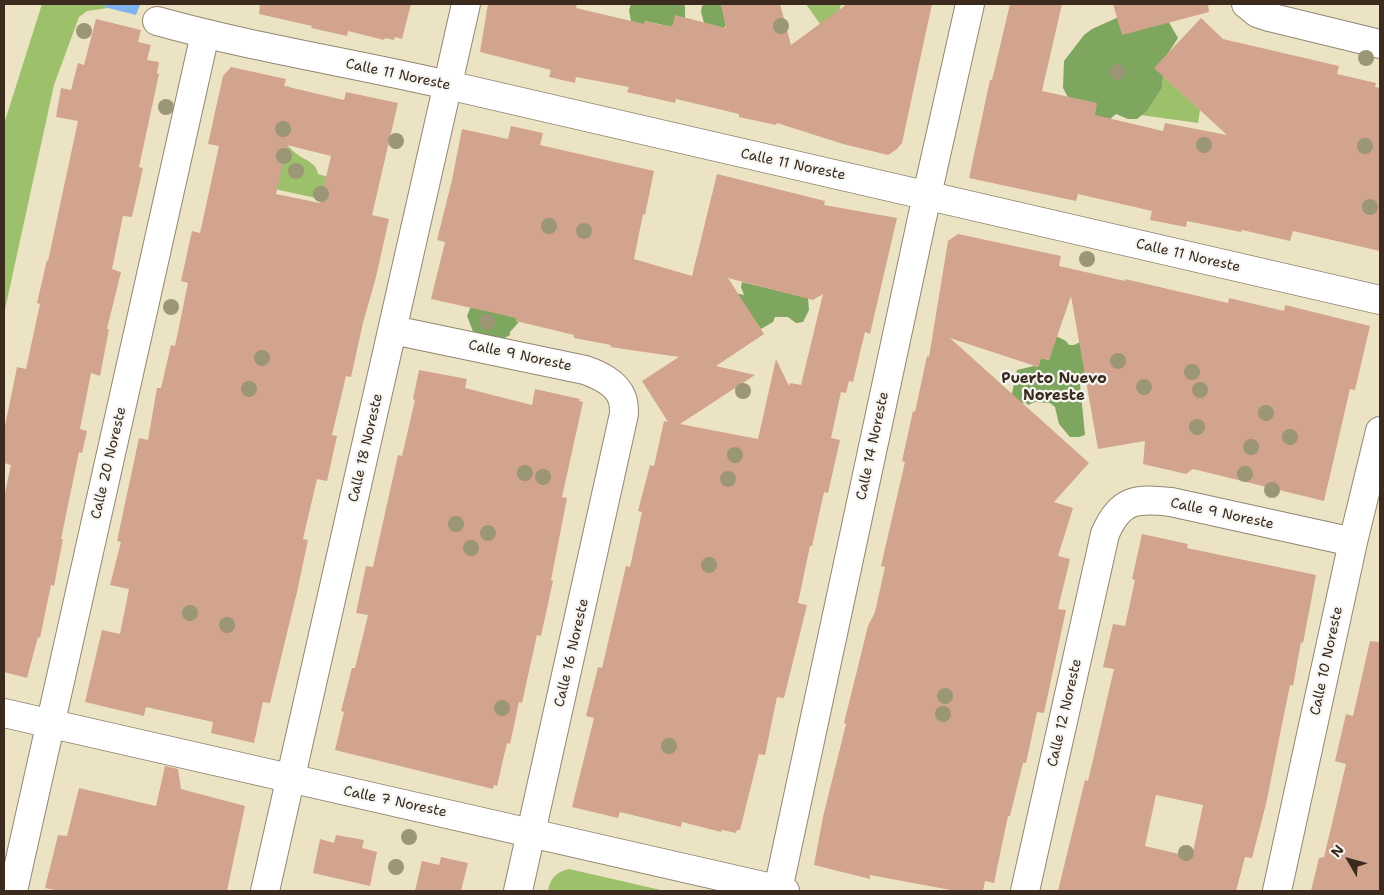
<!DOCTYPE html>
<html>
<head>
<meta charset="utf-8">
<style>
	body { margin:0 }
	#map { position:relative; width:1384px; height:895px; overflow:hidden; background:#ece3c5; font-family:"Shantell Sans",sans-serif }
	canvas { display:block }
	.frame { position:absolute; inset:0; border:5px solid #3b2a1e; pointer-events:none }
	.north { position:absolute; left:1324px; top:835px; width:50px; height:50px; -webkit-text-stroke:4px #f6f6f2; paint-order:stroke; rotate:308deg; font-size:14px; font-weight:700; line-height:20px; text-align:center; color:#3b2a1e }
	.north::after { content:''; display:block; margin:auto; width:18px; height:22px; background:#3b2a1e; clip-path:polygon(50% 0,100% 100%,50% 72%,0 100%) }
</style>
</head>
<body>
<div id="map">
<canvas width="1384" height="895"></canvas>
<div class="frame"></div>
<div class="north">N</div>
</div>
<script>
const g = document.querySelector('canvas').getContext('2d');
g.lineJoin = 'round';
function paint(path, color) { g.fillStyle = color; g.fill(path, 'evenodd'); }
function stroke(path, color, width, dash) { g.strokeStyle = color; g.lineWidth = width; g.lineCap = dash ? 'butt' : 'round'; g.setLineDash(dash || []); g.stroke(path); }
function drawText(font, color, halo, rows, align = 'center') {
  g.font = font + ' "Shantell Sans",sans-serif'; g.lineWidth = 4.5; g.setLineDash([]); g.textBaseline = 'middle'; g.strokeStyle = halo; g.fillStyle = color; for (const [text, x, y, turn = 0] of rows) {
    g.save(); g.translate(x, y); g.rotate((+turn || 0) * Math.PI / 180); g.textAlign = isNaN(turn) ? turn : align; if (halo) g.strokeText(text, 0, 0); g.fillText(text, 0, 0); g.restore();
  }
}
paint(new Path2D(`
	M42,4h59l7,4 -21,3 -8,6 -25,68 -50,229v-190z
	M806,4h35l-3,11 -18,9z
	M1163,76l37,34 -2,13 -57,-8 6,-4 15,-23z
	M287,86l3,1 5,30 -7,29c4,4 8,8 13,11 9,5 15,7 17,17l10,3 -3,23 -64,-14 22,-94z
	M569,869l96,22h-117c2,-12 8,-19 21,-22z`), '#9dc06a');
paint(new Path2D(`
	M631,4h20l3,1 1,-1h29l1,3v11l-13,9 -27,-6 -1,5 -13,-5 -2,-11z
	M705,4h16l5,21 -4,7 -18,-9 -3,-11 1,-6z
	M1132,11l35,8 11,19 -11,17 -4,21 -1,12 -15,23 -10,8h-9l-12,-5 -8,7h-11l-26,-18 -8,-15 1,-27 20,-26 8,-6z
	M742,282l66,16 1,12 -6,12 -7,1 -8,-6h-13l-2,5 -12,7 -7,-10 -5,2 -14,-28 9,2 -3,-8z
	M471,306l42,11 4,1 -1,3 3,1 -9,10v3l-9,5 -27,-6 -7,-18z
	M1056,336l10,5 3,4h5l6,-3 7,37 -7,5 5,51 -6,2h-9l-11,-13 -4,-17 -5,-4 -15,-1 -7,3 -4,-4 -4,10 -15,15 12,-56 17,-4 4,1 3,-9 8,2z`), '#7ea65e');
paint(new Path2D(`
	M101,4h39v1l-4,10 -28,-7z`), '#80b3ed');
paint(new Path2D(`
	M260,4h151l-9,35 -7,-2 -1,3 -9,-2 -1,2 -36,-9 -1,5 -36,-8 1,-2 -53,-12z
	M488,4h89l-1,4 68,16 1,-3 27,6 3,-12 51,13 -5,-24h59l11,41 56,-41h85l-30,139 -5,6 -9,6 -45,-11 -66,-21 -1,2 -37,-8v-3l-63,-15 -1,4 -48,-11 2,-5 -53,-10 -1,6 -26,-6 2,-7 -71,-18z
	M1010,4h52l-20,87 55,12 -2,12 68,16 2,-8 62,12 -73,-67 47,-50 22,21 116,27 -2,8 39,9 -1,4 5,1v163l-87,-20 -3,10 -48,-11 -1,2 -54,-11 -1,6 -36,-7 2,-9 -74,-17 -2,7 -107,-23 21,-98h2z
	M1113,4h95l1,8 -87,23z
	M96,19l45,11 -3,12 13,3 -4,15 12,2 -2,11 2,1 -20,93 4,1 -11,49 -9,-1 -11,53 9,3 -14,57h2l-9,47 -9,-3 -11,56 7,2 -5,22 -3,-1 -18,87h2l-9,47 -3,-1 -11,53 -2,-1 -11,41 -23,-6v-175l7,-32 -7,-2v-32l13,-64 9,2 14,-65 -3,-1 10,-43 1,1 30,-140 -22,-4 5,-29 10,2 7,-27 6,2z
	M231,67l55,12 -2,7 60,14 2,-8 52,11 -26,112 17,4 -13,58 -13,46 -12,54 -5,-1 -14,59 5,1 -10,45 -10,-2 -14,60 5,1 -11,52 -27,111 -7,-1 -9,41 -43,-10 2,-11 -67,-15 -2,9 -59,-14 17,-72 18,4 9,-45 -19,-4 11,-43 -4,-1 22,-103 9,2 9,-52h4l10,-43 4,1 13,-63 -7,-2 11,-50 8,2 19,-87 -11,-2 15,-68zM287,145l44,11 -11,47 -44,-9z
	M511,126l32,7 -3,12 114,26 -9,44 -2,-1 -9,45 58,17 25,-102 108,27 -1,4 73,13 -27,116 -5,-2 -12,50 -4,-1 -3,12 -5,-1 -10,46 9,2 -12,53 -4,-1 -12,54h-2l-12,57 9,2 -23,93 -7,-1 -12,58 -6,-1 -19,76h-3l-1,3 -14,-3 -1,2 -39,-10 -1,5 -61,-15 -2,6 -46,-11 22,-89 -8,-2 12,-49 4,1 24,-102 4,1 12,-55 -4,-1 12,-46 4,1 10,-45 4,1 -26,-41 37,-24 -69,-10 1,-2 -37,-7v-3l-58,-14 1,-3 -86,-19 14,-57 -8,-2 15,-60 10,-51 46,10zM728,278l85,22 10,-6 -22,91 -11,-2 -1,3 -13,-27 -18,80 -78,-15 75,-49 -39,-9 48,-32z
	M958,234l103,22 -2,10 66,15v-2l103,24 1,-5 55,13 1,-6 85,21 -15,64 -5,-1 -26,112 -131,-32 -7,5 -43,-10 2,-23 -47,8 -27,-153 -22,64 -8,-2 -3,9 -88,-29 139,125 -35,39 19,6 -15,48 12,3 -12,50 8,1 -22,103 -7,-1 -11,51h-3l-13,53h-2l-14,67 -9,-2 -2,10h-27l-86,-16v4l-56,-14 9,-48 23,-93 -2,-1 24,-97 7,-14 10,-45 -4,-1 24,-104 -3,-1 11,-50 2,1 12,-56 2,1 19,-116z
	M419,370l48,9 -2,9 67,17 3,-16 45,10 -1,2 4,1 -21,95 5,1 -16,82 2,1 -12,55 -4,-1 -15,68 -3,-1 -9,42 -3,-1 -10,43 -3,-1 -1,4 -158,-39 9,-38 -3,-1 11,-43h3l13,-53 -12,-2 10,-47 7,1 25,-112 4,1 13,-56 -2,-1z
	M1142,534l46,10 -1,4 129,27 -13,68 -2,-1 -8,44 -3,-1 -24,119 -14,54 -7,-1 -9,34h-178l27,-111 3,1 26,-112 -11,-2 10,-43 12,2 10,-46 -3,-1zM1156,795l47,10 -11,52 -47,-11z
	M1370,641l10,1v249h-69l8,-33 5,-1 22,-93 -11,-3 11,-47 7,2z
	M165,766l13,3 3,20 64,17 -18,85h-167l-15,-3 13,-53 9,1 12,-48 77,18z
	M336,835l28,5 -2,8 15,4 -7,34 -57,-13 7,-34 14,4z
	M441,857l27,6 -7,28h-46l7,-30 17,4z`), '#d3a48d');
const minor = new Path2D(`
	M1246,4l11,9 12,4 111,27
	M157,21c97,27 197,42 295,65 309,72 619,142 928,214
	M393,330l192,40c14,5 32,13 37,28 2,5 2,11 2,16l-106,477
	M4,713l781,178
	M778,890l149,-695 43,-191
	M13,891l192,-857
	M265,891l201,-887
	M1025,891l80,-357c15,-35 31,-36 66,-32l182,40
	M1277,891l76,-349 27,-111`);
stroke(minor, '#948672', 30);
stroke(minor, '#fff', 28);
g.fillStyle = '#9b9676';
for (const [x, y] of [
	[781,26],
	[84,31],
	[1366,58],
	[1117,72],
	[166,107],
	[283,129],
	[396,141],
	[1204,145],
	[1365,146],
	[284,156],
	[296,171],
	[321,194],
	[1370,207],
	[549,226],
	[584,231],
	[1087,259],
	[171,307],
	[487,322],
	[262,358],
	[1118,361],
	[1192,372],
	[1144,387],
	[249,389],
	[1200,390],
	[743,391],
	[1266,413],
	[1197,427],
	[1290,437],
	[1251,447],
	[735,455],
	[525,473],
	[1245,474],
	[543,477],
	[728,479],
	[1272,490],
	[456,524],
	[488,533],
	[471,548],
	[709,565],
	[190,613],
	[227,625],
	[945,696],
	[502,708],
	[943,714],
	[669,746],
	[409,837],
	[1186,853],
	[396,867]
]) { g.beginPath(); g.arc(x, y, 8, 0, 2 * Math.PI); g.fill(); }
drawText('14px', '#3b2a1e', '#f6f6f2', [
	["Calle 11 Noreste",398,75,12],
	["Calle 11 Noreste",793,165,12],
	["Calle 11 Noreste",1188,256,13],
	["Calle 9 Noreste",520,356,12],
	["Calle 14 Noreste",873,446,-78],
	["Calle 18 Noreste",366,448,-77],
	["Calle 20 Noreste",109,463,-77],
	["Calle 9 Noreste",1222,514,12],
	["Calle 16 Noreste",572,653,-77],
	["Calle 10 Noreste",1327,661,-78],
	["Calle 12 Noreste",1065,713,-77],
	["Calle 7 Noreste",395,802,12]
]);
drawText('bold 15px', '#3b2a1e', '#f6f6f2', [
	["Puerto Nuevo",1054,379],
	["Noreste",1054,396]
]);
</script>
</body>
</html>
